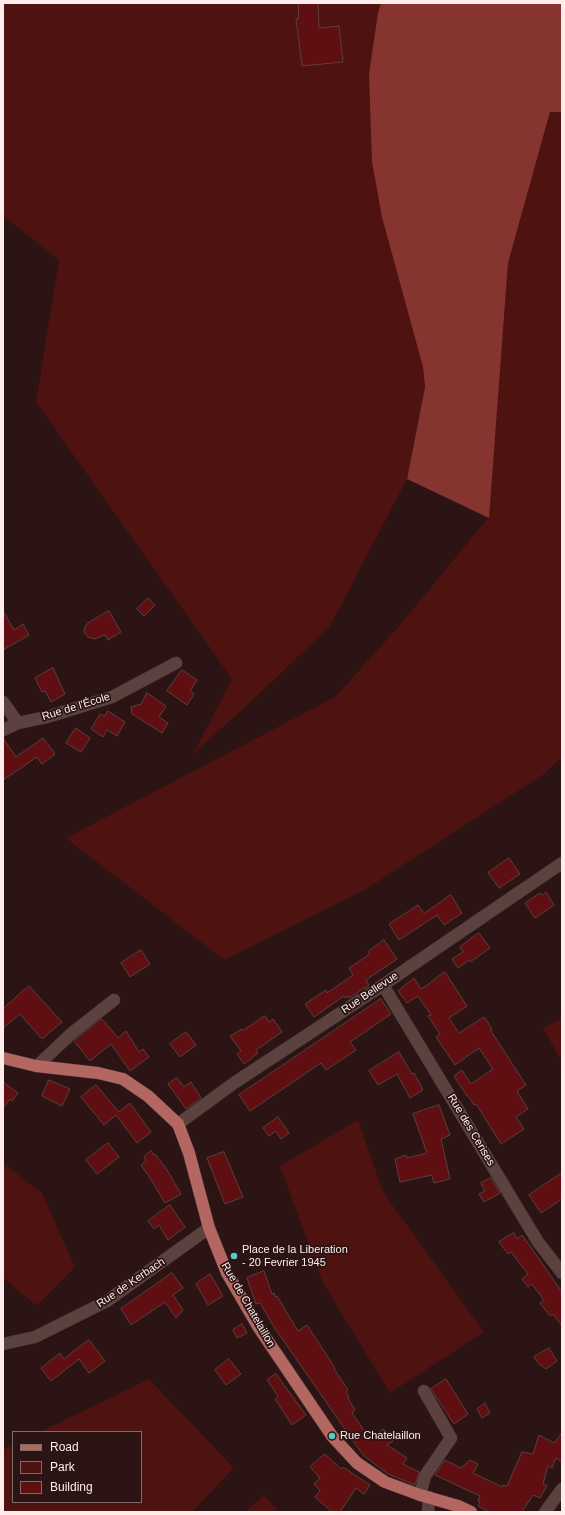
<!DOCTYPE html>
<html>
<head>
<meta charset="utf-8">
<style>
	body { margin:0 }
	#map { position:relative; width:565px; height:1515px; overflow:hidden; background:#2b1413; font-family:Helvetica,sans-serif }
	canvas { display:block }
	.frame { position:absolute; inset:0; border:4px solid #feedeb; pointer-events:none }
	.legend { position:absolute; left:12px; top:1431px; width:130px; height:72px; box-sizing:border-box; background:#2b1413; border:1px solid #7f6b69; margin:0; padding:5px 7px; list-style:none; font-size:12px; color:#feedeb }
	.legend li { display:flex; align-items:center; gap:8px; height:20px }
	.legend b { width:20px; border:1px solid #7f6b69 }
</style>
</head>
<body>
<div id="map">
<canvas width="565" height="1515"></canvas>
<div class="frame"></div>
<ul class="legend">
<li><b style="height:5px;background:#b46660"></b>Road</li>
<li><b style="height:11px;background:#4e1211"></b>Park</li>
<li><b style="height:11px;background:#5f0e11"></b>Building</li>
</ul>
</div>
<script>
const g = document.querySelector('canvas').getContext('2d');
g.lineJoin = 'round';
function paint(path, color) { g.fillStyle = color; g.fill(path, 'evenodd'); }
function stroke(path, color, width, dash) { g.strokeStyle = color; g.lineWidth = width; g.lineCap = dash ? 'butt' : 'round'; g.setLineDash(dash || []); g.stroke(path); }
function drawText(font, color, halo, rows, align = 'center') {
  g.font = font + ' Helvetica,sans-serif'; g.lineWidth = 3.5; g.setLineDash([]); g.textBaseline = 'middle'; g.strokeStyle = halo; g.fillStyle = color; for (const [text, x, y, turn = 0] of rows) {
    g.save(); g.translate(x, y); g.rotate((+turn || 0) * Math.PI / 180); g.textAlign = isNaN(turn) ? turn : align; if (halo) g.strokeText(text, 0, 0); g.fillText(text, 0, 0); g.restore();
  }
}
paint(new Path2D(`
	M3,3h378l-3,10 45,354 2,20 -18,92 -77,147 -75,72 -62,56 39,-75 -196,-277 23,-142 -56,-44z
	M550,112h12v645l-18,17 -178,115 -142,71 -158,-122 269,-141 64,-71 89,-108 20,-255z
	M562,1018v44l-19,-34z
	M358,1120l25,72 101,140 -94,61 -68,-112 -42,-115z
	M3,1163l39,30 33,74 -38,39 -34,-28z
	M149,1379l85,89 -42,44h-189v-62l10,-5v57h128v-70h-101z
	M264,1495l15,17h-34z`), '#4e1211');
paint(new Path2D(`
	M381,3h181v109h-12l-42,151 -19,255 -82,-39 18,-92 -2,-20 -41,-150 -10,-55 -3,-88 9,-61z`), '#853430');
const building = new Path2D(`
	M299,3h19l1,25 20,-2 4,36 -41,4 -6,-47h2z
	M148,598l7,7 -11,11 -7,-7z
	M3,611l11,19 9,-6 6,11 -26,15z
	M109,611l12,21 -13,8 -3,-5 -11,4 -6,-2 -4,-5 1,-5 3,-4z
	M53,668l12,26 -14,8 -6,-11 -3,1 -7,-14z
	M182,670l15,10 -7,11 4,3 -7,11 -20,-14z
	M147,693l19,13 -7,11 9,6 -6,10 -30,-19 -1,-7 10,-3z
	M108,711l17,11 -8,14 -10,-6 -4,7 -12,-8 9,-15 4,2z
	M76,728l14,10 -9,14 -15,-9z
	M3,738l13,19 27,-19 12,16 -13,10 -5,-7 -34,23z
	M509,858l11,16 -21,14 -11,-15z
	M546,892l8,13 -19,13 -10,-15 15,-10 2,2z
	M451,895l11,18 -18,12 -7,-10 -38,25 -10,-16 29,-19 6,8z
	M479,933l11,15 -20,14 -1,-2 -11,8 -6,-9 11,-7 -3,-5z
	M384,940l13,19 -31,21 3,5 -20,13 -1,-2 -3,2 -1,-2 -30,21 -9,-13 21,-14 1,3 26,-18 -4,-7 21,-14 -2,-2z
	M141,950l9,14 -20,13 -9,-14z
	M445,972l22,34 -18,12 10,15 25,-16 7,10v4l35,54 -9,6 11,18 -12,8 8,12 -23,15 -25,-40 -2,1 -6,-9h-1l-13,-20 8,-6 9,14 22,-15 -14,-21 -24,17 -19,-28 4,-3 -12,-18 3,-1 -13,-19 -11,7 -9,-12 16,-13 7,11z
	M29,986l33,36 -20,17 -22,-25 -17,14v-19z
	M381,999l10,15 -41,28 6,8 -30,20 -5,-7 -71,48 -11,-16z
	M265,1016l4,6 4,-3 9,13 -26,18 2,3 -14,11 -7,-10 4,-3 -11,-15 12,-7 1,1z
	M102,1019l16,19 8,-7 13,21 4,-3 6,8 -19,14 -19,-27 -21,17 -16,-20z
	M186,1032l10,13 -16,12 -10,-13z
	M399,1052l13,22 2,-1 9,17 -13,8 -13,-24 -19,11 -9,-14z
	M177,1078l7,9 7,-5 10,16 -15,11 -18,-25z
	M49,1080l21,9 -8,17 -20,-10z
	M3,1082l15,11 -6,8 -2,-2 -7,9z
	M96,1085l23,27 11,-9 21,29 -14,11 -21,-28 -12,10 -23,-28z
	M439,1105l11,30 -9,4 9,40 -16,4 -2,-8 -32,7 -5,-23 11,-4 1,3 20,-5 -14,-39z
	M278,1117l11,16 -8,6 -5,-8 -7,5 -6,-8z
	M108,1143l11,14 -22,17 -11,-14z
	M151,1151l3,4 1,-1 12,16 14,24 -16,9 -13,-22 -11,-16 5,-4 -2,-4z
	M224,1152l19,45 -18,7 -18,-46z
	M562,1173v26l-21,14 -12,-18z
	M491,1178l9,15 -16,9 -5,-8 6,-3 -4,-8z
	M170,1205l15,22 -17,13 -9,-15 -5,4 -6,-8z
	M514,1233l3,6 5,-4 15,21 25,36v34l-9,-12 -3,2 -10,-13 4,-3 -12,-16 -4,3 -6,-8 6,-5 -17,-22 -3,2 -9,-12z
	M264,1271l8,23 2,-1 1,4 2,-1 21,35 9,-6 28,43 -1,1 14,21 -2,2 3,5 -1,1 7,12 -3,3 17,25 15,-9 9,12 -6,4 20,13 -4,6 16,8 -4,13 -27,-11 -25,-19 -89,-128 -14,-24 -4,1 -9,-26z
	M172,1273l11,15 -10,7 10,15 -7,8 -11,-16 -34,23 -10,-16z
	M210,1274l13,22 -15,9 -12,-21z
	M242,1324l5,9 -10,5 -4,-8z
	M89,1340l16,21 -16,12 -10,-14 -28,22 -10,-13 19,-15 4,6 11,-9z
	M549,1348l8,13 -11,8 -7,-5 -5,-7z
	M229,1359l12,15 -15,11 -11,-15z
	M276,1374l30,41 -14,10 -17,-26 3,-3 -11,-16z
	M446,1379l22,35 -14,10 -23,-35z
	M485,1403l5,10 -8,5 -5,-9z
	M562,1433v29l-6,-4 -4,10 -4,-2 -5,18 4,2 -7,12 -7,-3 -11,17h-33l-11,-6 2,-4 -2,-1 2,-5 -45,-21 10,-15 16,8 9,-8 8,4 -5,9 29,14 1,-2 4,1 15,-34 11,2 6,-19 15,8z
	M325,1454l16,15 2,-2 27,18 -6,9 -8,-6 -16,24h-8l-17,-15 5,-6 -6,-7 6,-6 -10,-11z`);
paint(building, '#5f0e11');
stroke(building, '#5a403d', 1);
const minor = new Path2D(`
	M3,702l15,21 29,-6 65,-20 64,-34
	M3,730l15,-7
	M383,985l155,257 24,31
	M37,1066l35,-33 42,-33
	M178,1124l56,-41 149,-98 179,-122
	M3,1344l32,-7 72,-36 102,-73
	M420,1495l5,-19 26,-38 -27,-47
	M428,1512l1,-15
	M545,1512l17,-23`);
const major = new Path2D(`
	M3,1058l33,8 62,7 25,6 25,17 30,28 11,29 20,75 18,45 32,55 73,108 25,27 28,19 35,13 38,11 13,6`);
stroke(minor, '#413131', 13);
stroke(major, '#413131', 13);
stroke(minor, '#5c423f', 12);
stroke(major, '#b46660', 12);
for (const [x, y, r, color] of [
	[234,1256,4,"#54cdc7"],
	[332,1436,4,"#54cdc7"]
]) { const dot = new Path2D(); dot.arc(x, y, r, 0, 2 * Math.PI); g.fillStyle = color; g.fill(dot); stroke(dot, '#2b1413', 1.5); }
drawText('11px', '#feedeb', '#2b1413', [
	["Rue de l'École",76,707,-17],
	["Rue Bellevue",370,993,-34],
	["Rue des Cerises",471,1130,59],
	["Rue de Kerbach",131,1283,-34],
	["Rue de Chatelaillon",248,1305,60]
]);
drawText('11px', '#feedeb', '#2b1413', [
	["Place de la Liberation",242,1250],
	["- 20 Fevrier 1945",242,1263],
	["Rue Chatelaillon",340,1436]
], 'left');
</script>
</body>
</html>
